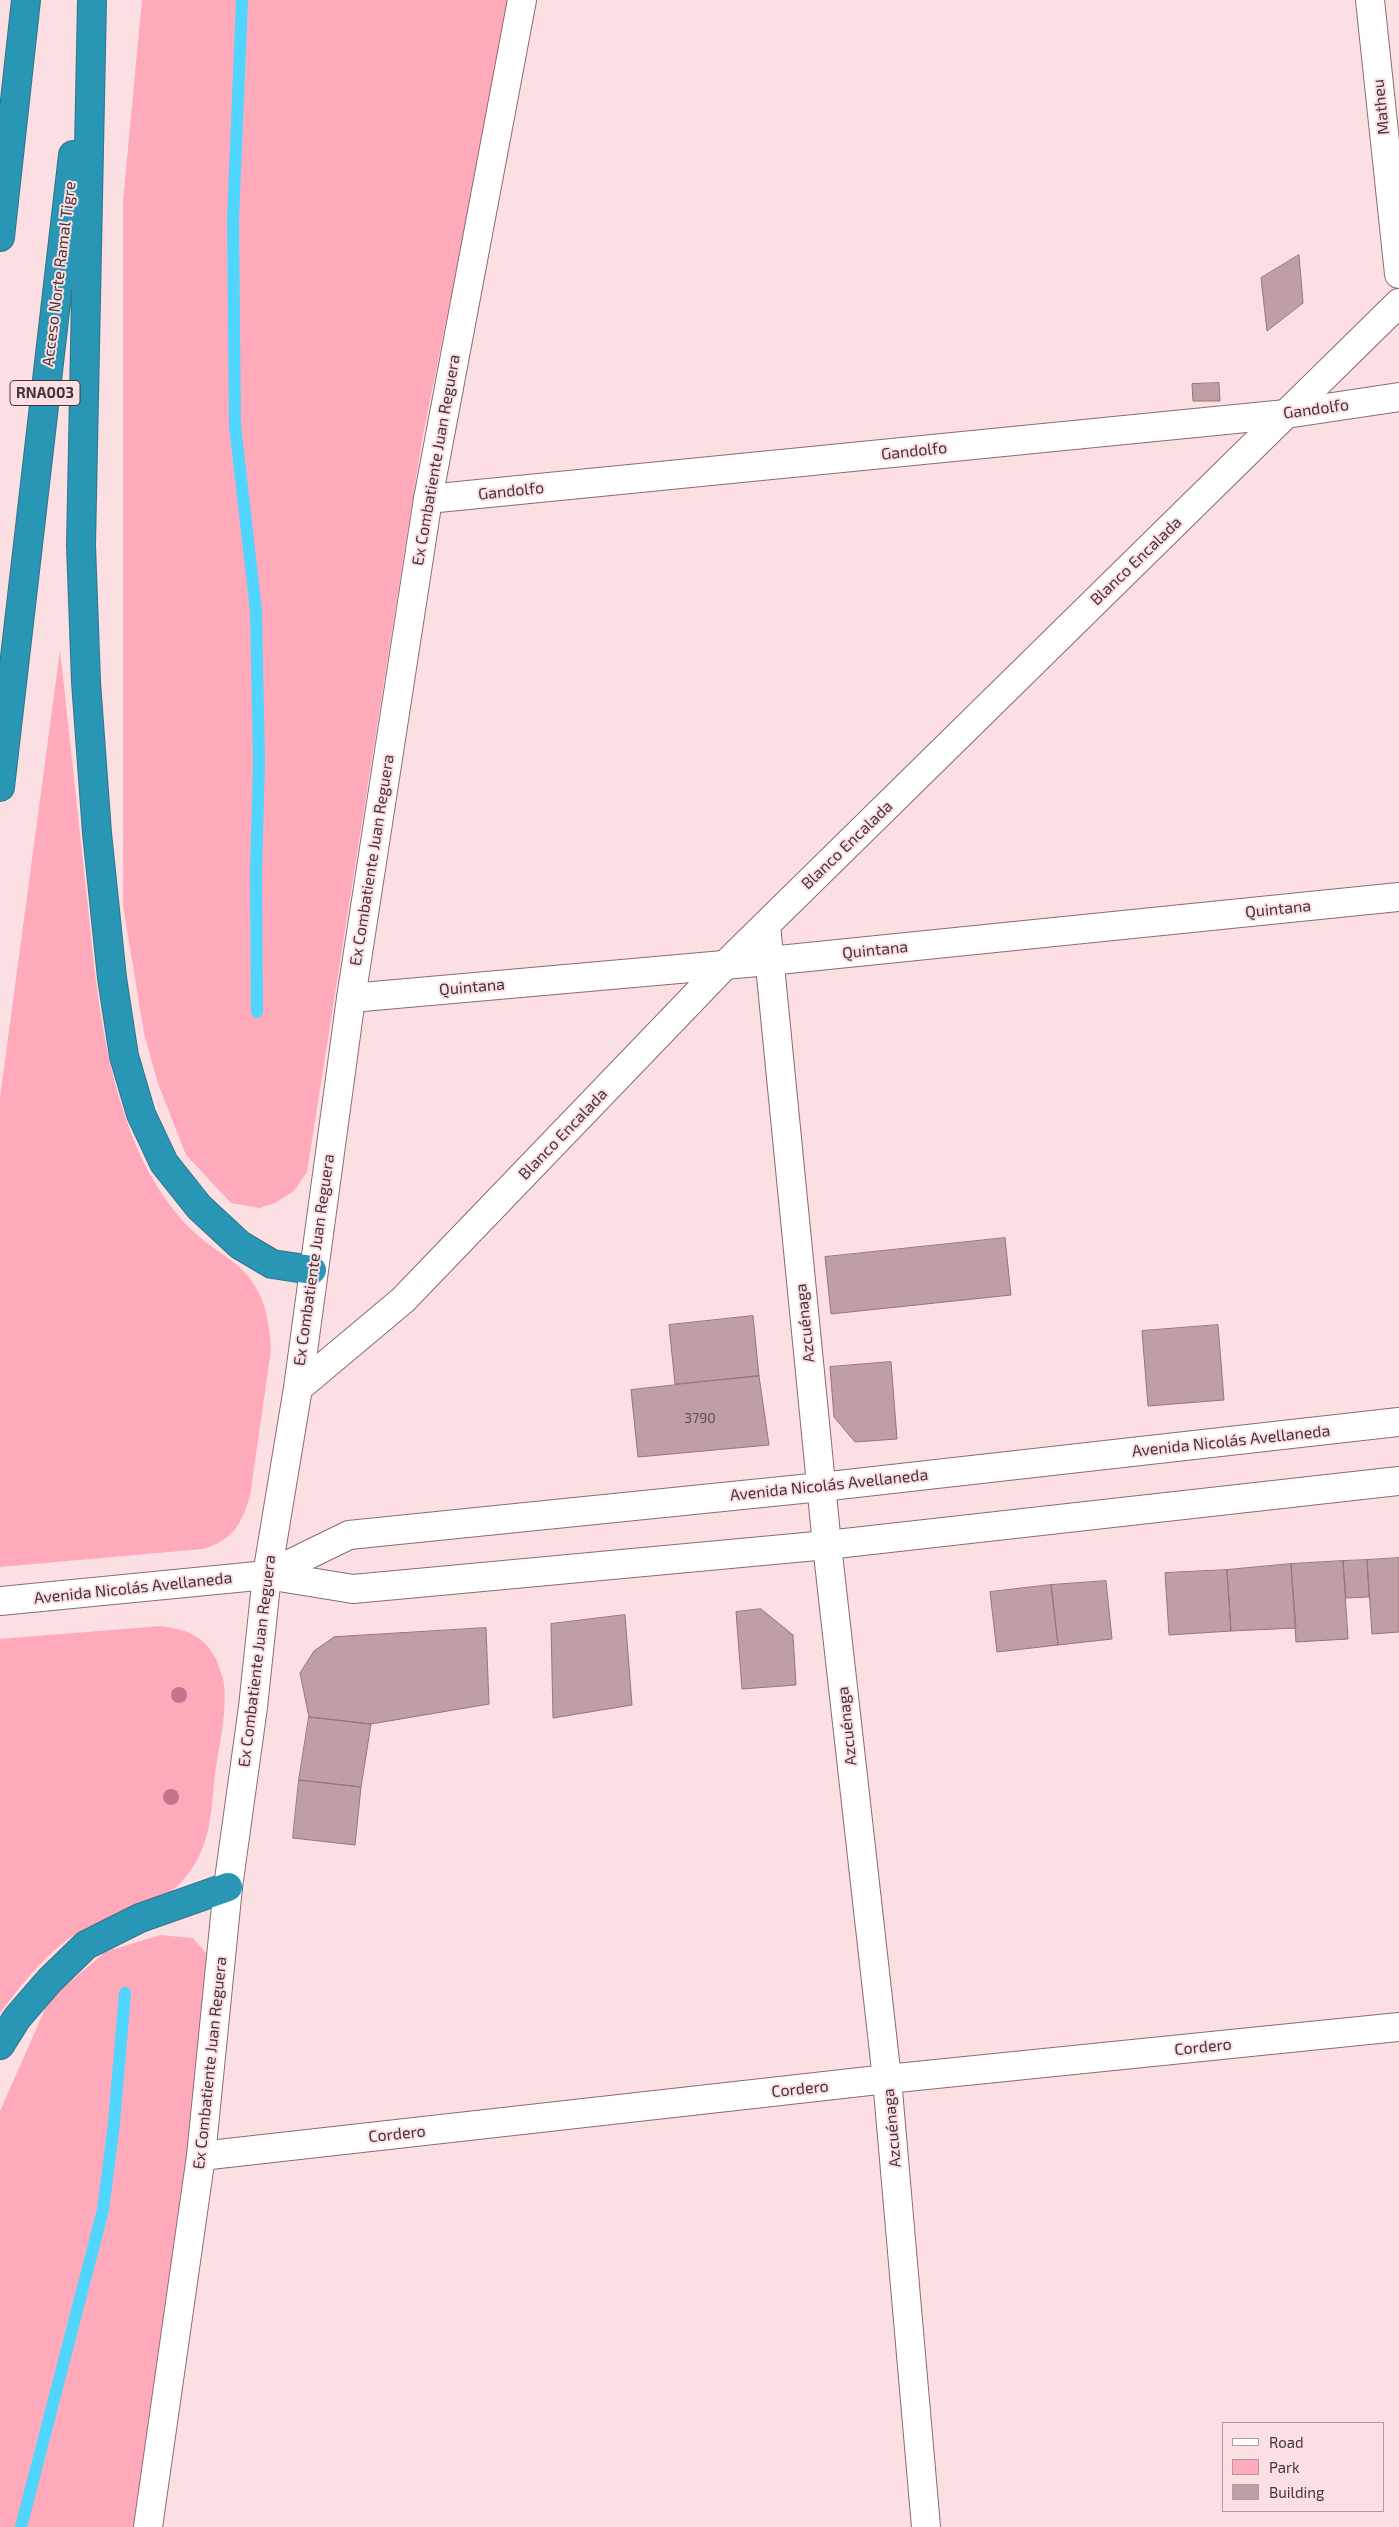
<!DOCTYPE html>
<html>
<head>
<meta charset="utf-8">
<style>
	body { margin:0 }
	#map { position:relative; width:1399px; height:2527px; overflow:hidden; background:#fbdfe3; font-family:"Exo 2",sans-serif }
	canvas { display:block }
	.legend { position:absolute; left:1222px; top:2422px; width:162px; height:90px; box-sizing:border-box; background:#fbdfe3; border:1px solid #b19b9f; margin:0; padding:6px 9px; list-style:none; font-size:15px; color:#433538 }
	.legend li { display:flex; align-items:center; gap:10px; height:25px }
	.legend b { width:25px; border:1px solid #b19b9f }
</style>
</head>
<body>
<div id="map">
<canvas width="1399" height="2527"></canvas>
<ul class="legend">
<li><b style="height:6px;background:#fff"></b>Road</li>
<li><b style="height:14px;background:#fab"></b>Park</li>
<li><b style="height:14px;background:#bf9ea4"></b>Building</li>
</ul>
</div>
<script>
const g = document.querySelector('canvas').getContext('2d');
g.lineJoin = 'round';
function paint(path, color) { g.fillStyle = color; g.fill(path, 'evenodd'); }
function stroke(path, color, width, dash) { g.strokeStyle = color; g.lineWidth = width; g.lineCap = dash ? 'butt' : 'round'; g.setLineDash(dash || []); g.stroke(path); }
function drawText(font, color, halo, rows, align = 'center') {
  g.font = font + ' "Exo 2",sans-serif'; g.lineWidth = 4; g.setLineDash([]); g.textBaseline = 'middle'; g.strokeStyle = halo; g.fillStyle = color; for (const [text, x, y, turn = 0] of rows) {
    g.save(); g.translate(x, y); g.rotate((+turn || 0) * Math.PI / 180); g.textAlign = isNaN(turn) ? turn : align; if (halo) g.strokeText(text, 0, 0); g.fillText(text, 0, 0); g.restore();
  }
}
paint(new Path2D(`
	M142,0h369l-89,440 -115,732 -13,19 -19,12 -15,5 -29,-5 -45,-48 -29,-74 -13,-48 -21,-128v-704z
	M60,650c9,79 17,159 26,238 10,96 17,193 61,281 12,22 29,47 48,64 13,12 28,21 42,32 26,21 33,54 34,85l-21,146c-9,29 -17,44 -47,53l-203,18v-469z
	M161,1626c26,4 41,8 55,33 3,7 7,18 8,25 3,30 -5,61 -9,90 -3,25 -3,52 -13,75 -4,11 -11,22 -20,32 -25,28 -68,31 -100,49 -34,20 -59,53 -82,83v-374z
	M160,1935l33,3 19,22 -74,567h-138v-416l49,-111 56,-48z`), '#fab');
stroke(new Path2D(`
	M242,0l-9,220 2,206 21,185 3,151 -3,110 1,140
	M21,2527l82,-317 11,-87 11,-130`), '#50d5fe', 12);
const building = new Path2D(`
	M1299,255l4,48 -36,28 -6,-53z
	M1219,383l1,18h-27l-1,-17z
	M1005,1238l6,57 -180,19 -6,-57z
	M753,1316l6,60 -84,8 -6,-59z
	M1218,1325l6,75 -76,6 -6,-75z
	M891,1362l6,77 -42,3 -21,-25 -4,-50z
	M759,1376l10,69 -131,12 -7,-67z
	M1399,1558v74l-27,2 -5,-74z
	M1367,1560l2,37 -23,1 -3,-37z
	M1343,1561l5,78 -52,3 -5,-78z
	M1291,1564l5,64 -65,3 -4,-61z
	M1227,1570l4,61 -62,4 -4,-62z
	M1106,1581l6,58 -54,6 -7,-60z
	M1051,1585l7,60 -61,7 -7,-60z
	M761,1609l32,26 3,50 -54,4 -6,-77z
	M625,1615l7,90 -79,13 -2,-94z
	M486,1628l3,76 -118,20 -62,-7 -9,-44 14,-22 20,-14z
	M309,1717l62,7 -10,63 -62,-7z
	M299,1780l62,7 -6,58 -62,-7z`);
paint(building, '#bf9ea4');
stroke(building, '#94757b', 1);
const minor = new Path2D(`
	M1370,0l29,274
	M428,499l858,-85 113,-17
	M766,925l61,620 60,534 39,448
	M351,998l418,-37 630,-64
	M201,2156l686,-77 512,-52`);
const tertiary = new Path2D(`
	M298,1388l105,-88 324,-337 672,-660
	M148,2527l53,-371 27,-269 25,-180 14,-132 31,-187 53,-390 77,-499 94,-499`);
const secondary = new Path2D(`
	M267,1575l82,-40 472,-48 578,-65
	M0,1601l267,-26 86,14 474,-44 572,-64`);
const motorway = new Path2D(`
	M92,0l-11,545 5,137 11,151 15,145 12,78 17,58 23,49 35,44 41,38 32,19 40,6
	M0,237l26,-237
	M0,787l73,-632
	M0,2045l17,-27 32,-37 37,-36 54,-27 88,-31`);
stroke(minor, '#8a6c71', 30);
stroke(tertiary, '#8a6c71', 30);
stroke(secondary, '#8a6c71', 30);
stroke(motorway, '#327489', 30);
stroke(minor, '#fff', 28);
stroke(tertiary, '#fff', 28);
stroke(secondary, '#fff', 28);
stroke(motorway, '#2996b5', 28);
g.fillStyle = '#c3748d';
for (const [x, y] of [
	[179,1695],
	[171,1797]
]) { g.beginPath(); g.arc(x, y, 8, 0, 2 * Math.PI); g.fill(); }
drawText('14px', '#624f53', null, [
	["3790",700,1418]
]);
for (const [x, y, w] of [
	[45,393,70]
]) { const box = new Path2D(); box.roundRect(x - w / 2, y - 12.5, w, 25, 4); g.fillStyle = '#fbdfe3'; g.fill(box); stroke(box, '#433538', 1); }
drawText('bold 15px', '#433538', null, [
	["RNA003",45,393]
]);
drawText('16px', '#433538', '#fbdfe3', [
	["Matheu",1381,107,-96],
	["Acceso Norte Ramal Tigre",59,274,-83],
	["Gandolfo",1316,409,-8],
	["Gandolfo",914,451,-6],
	["Ex Combatiente Juan Reguera",436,460,-80],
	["Gandolfo",511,491,-6],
	["Blanco Encalada",1136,561,-44],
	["Blanco Encalada",847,845,-44],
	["Ex Combatiente Juan Reguera",372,860,-81],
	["Quintana",1278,909,-6],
	["Quintana",875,950,-6],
	["Quintana",472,987,-5],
	["Blanco Encalada",563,1134,-46],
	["Ex Combatiente Juan Reguera",314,1260,-82],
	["Azcuénaga",805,1323,-96],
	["Avenida Nicolás Avellaneda",1231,1441,-6],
	["Avenida Nicolás Avellaneda",829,1485,-6],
	["Avenida Nicolás Avellaneda",133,1588,-6],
	["Ex Combatiente Juan Reguera",257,1661,-83],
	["Azcuénaga",847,1726,-96],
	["Cordero",1203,2047,-6],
	["Ex Combatiente Juan Reguera",210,2063,-84],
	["Cordero",800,2089,-6],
	["Azcuénaga",892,2128,-95],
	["Cordero",397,2134,-6]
]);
</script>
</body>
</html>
